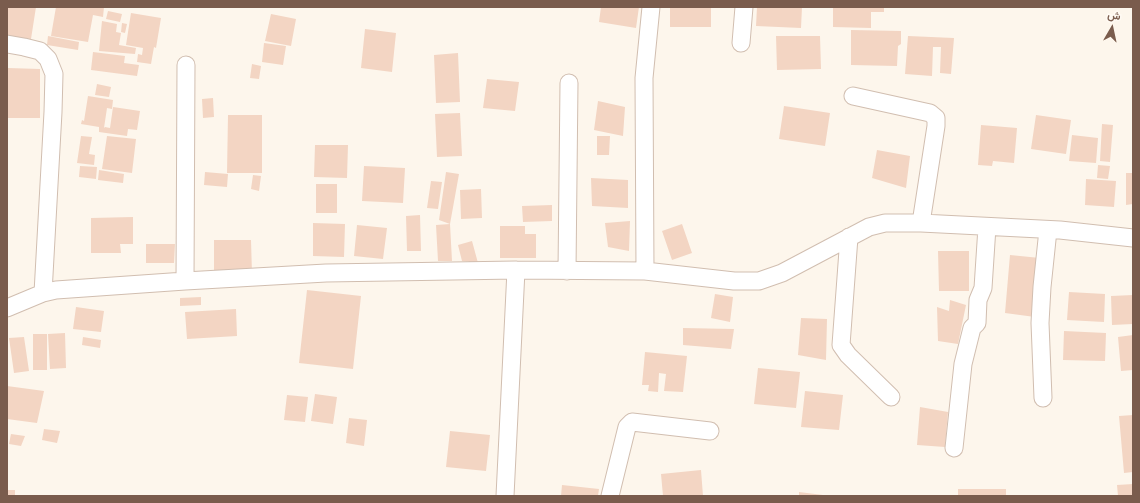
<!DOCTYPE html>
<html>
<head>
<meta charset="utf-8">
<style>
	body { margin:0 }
	#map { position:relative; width:1140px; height:503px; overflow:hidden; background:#fdf6ec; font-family:Signika,Vazirmatn,sans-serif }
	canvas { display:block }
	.frame { position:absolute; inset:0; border:8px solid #7a5c4d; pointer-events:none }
	.north { position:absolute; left:1092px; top:8px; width:40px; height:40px; -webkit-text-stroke:3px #fffaf3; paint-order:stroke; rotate:9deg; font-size:11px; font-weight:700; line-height:16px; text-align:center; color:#7a5c4d }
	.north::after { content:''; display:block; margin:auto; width:14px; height:18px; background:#7a5c4d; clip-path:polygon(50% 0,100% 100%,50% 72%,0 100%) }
</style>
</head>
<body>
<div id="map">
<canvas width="1140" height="503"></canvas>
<div class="frame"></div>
<div class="north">ش</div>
</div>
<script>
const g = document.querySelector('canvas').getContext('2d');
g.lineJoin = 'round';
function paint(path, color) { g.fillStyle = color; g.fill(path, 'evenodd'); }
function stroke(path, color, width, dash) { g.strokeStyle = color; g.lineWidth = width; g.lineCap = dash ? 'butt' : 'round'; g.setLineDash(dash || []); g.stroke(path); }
paint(new Path2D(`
	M7,7h29l-5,32 -10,-1 -1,7 -13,-2z
	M56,7h48l-1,10 -10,-2 -5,27 -37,-6z
	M601,7h38l-3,21 -37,-6z
	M670,7h41v20h-41z
	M757,7h45l-1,21 -45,-2z
	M833,7h51v5h-13v16l-38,-1z
	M108,11l14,3 -2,8 -14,-3z
	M131,13l30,5 -5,30 -2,-1 -3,17 -14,-2 1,-8 4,1 1,-7 -17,-3z
	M271,14l25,5 -5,27 -26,-5z
	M102,21l15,3 -1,8 5,1 -2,12 17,3 -1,6 -36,-3z
	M122,23l5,1 -2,9 -4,-1z
	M365,29l31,4 -4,39 -31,-4z
	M851,30l50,1v13l-3,2 -1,20 -46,-1z
	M48,36l31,6 -1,8 -31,-5z
	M776,36h44l1,33 -44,1z
	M908,36l46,2 -3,36 -11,-1 1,-26h-8l-1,29 -27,-2z
	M264,43l22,3 -3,19 -21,-3z
	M93,52l32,4 -1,7 15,2 -2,11 -46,-6z
	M458,53l2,49 -24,1 -2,-48z
	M252,64l9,2 -2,13 -9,-1z
	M8,68l32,1v49h-33z
	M487,79l32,3 -4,29 -32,-3z
	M97,84l14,3 -2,10 -14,-2z
	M88,96l25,4 -1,9 -5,-1 -3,20 1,-1 5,1 3,-21 27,4 -3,19 -9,-1 -1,7 -28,-4v-5l-18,-3 1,-4 2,1z
	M213,98l1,19 -11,1 -1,-19z
	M598,101l27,6 -2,29 -29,-6z
	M784,106l46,7 -5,33 -46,-7z
	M460,113l2,43 -25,1 -2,-43z
	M228,115h34v58h-35z
	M1036,115l35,5 -5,34 -35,-5z
	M1102,124l11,1 -3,37 -10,-1z
	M981,125l36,3 -3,35 -21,-2 -1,5 -14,-1z
	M1072,135l26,3 -2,25 -27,-2z
	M81,136l11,1 -3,17 6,1 -1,10 -17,-2z
	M107,136l29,3 -4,34 -30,-4z
	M597,136h13l-1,19h-12z
	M315,145h33l-1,33 -33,-1z
	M877,150l33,6 -4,32 -34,-10z
	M1098,165l12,1 -2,13 -11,-1z
	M80,166l17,1 -1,12 -17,-2z
	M364,166l41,2 -2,35 -41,-2z
	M99,170l25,4 -1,9 -25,-3z
	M205,172l23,2 -1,13 -23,-2z
	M446,172l13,2 -9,50 -11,-4z
	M1126,173h7v31l-7,1z
	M253,175l8,1 -2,15 -8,-2z
	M591,178l37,2v28l-36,-2z
	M1086,179l30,2 -2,26 -29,-2z
	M431,181l11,1 -4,27 -11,-1z
	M316,184h21v29h-21z
	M481,189l1,29 -21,1 -1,-29z
	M552,205v16l-29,1 -1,-16z
	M420,215l1,36h-14l-1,-35z
	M133,217v27h-13l1,9h-30v-35z
	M630,221l-1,30 -21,-4 -3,-24z
	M313,223l32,1 -1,33 -31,-1z
	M450,224l2,37h-14l-2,-36z
	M682,224l10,29 -20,7 -10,-29z
	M357,225l30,3 -4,31 -29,-3z
	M500,226h25v8h11v24h-36z
	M214,240h37l1,34h-38z
	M472,241l6,22 -16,-2 -4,-16z
	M146,244h29l-1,19h-28z
	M938,251h31v40h-30z
	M1010,255l30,3 -5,59 -30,-4z
	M307,290l54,6 -8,73 -54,-6z
	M1069,292l36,2 -1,28 -37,-2z
	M715,294l18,3 -3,25 -19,-4z
	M1133,295v29l-21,1 -1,-29z
	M201,297v8l-21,1v-8z
	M950,300l16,5 -8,39 -20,-3 -1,-34 12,4z
	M76,307l28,4 -3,21 -28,-3z
	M236,309l1,27 -50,3 -2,-27z
	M801,318l26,1 -1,41 -28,-5z
	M683,328l51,1 -3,20 -48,-4z
	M1064,331l42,2 -1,28 -42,-1z
	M65,333l1,35 -16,1 -2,-35z
	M33,334h14v36h-14z
	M1133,335v35l-12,1 -3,-34z
	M24,337l5,34 -15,2 -5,-35z
	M83,337l18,3 -1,8 -18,-3z
	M645,352l42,4 -4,36 -19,-1 2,-17 -7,-1 -1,19 -10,-1 1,-6h-7z
	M758,368l42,4 -4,36 -42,-4z
	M7,386l37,5 -7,32 -30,-4z
	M805,391l38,4 -4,35 -38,-3z
	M315,394l22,3 -4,27 -22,-3z
	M287,395l21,2 -3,25 -21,-2z
	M920,407l28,5 -3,35 -28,-2z
	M1133,415v57l-9,1 -5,-57z
	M349,418l18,2 -3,26 -18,-3z
	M44,429l16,2 -3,12 -15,-3z
	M450,431l40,4 -4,36 -40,-4z
	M11,434l14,2 -4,10 -12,-2z
	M701,470l2,26h-40l-2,-22z
	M1133,484v12h-15l-1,-11z
	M562,485l37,4 -1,7h-37z
	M958,489h48v7h-48z
	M7,490h8v6h-8z
	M799,492l24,3v1h-24z`), '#f3d5c3');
const street = new Path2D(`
	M741,43l3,-36
	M7,44l17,3 16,4 8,8 6,15 -1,38 -10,181
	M853,96l77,17 6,5v8l-15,97
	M849,237l-8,108 7,10 43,42
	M567,271l2,-188
	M645,271l-1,-193 7,-71
	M185,281l1,-216
	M7,308l36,-15 13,-3 129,-9 141,-8 190,-3 129,1 89,10h25l23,-8 87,-46 16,-4h36l139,7 73,8
	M1043,398l-3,-75 2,-36 6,-57
	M954,448l9,-84 9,-36 5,-5 1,-23 5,-12 4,-61
	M505,496l11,-226
	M610,496l17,-69 5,-5 78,9`);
stroke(street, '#d1beb0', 19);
stroke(street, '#fff', 17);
</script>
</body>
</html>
